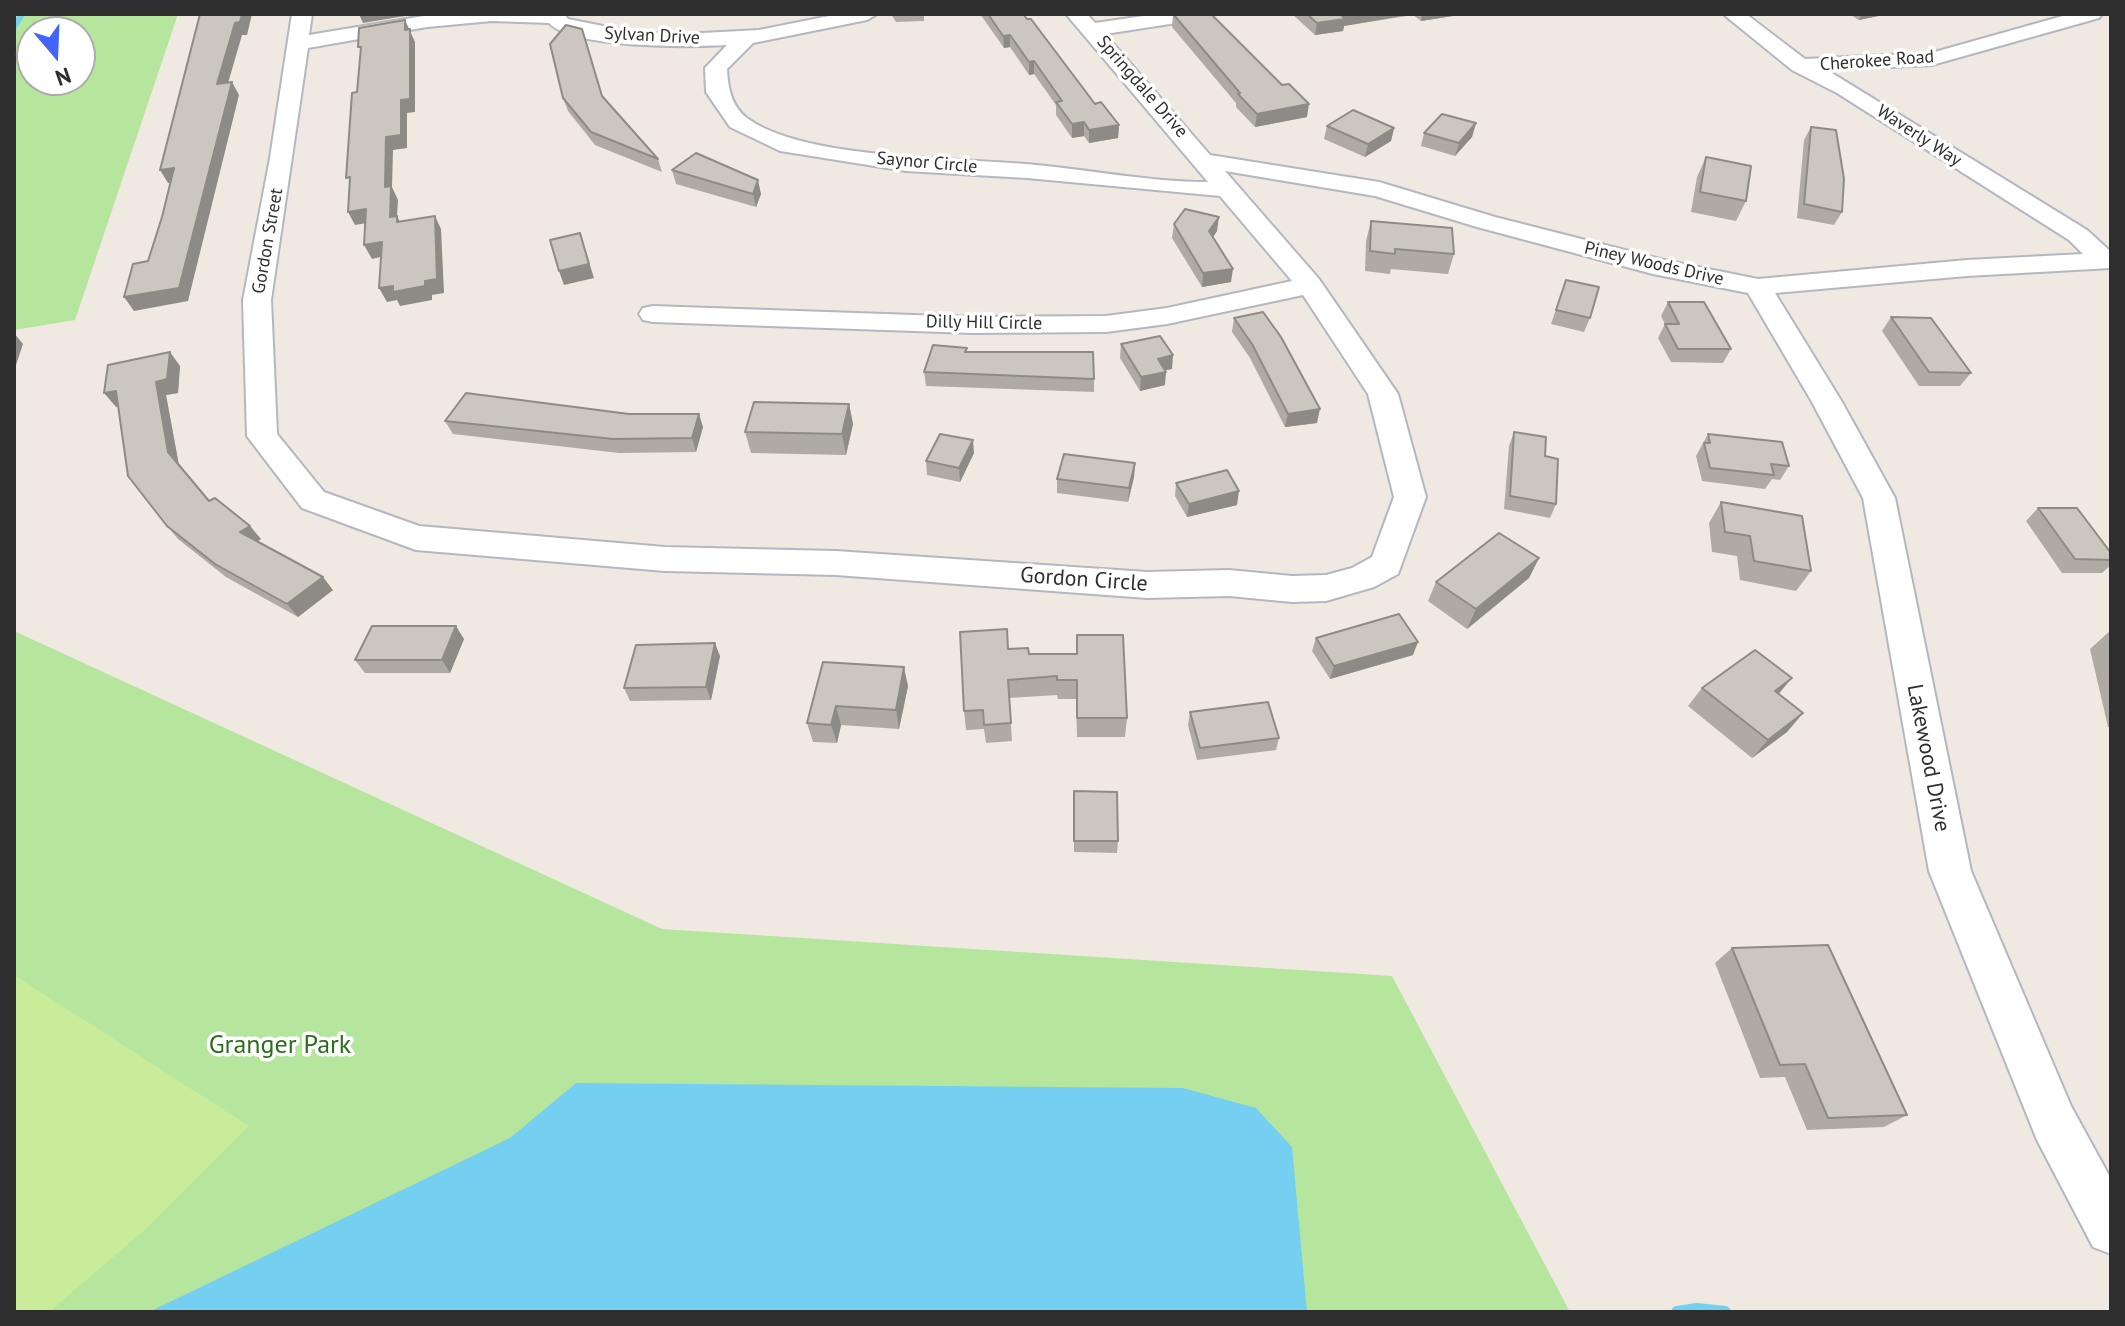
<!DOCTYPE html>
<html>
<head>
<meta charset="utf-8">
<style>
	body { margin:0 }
	#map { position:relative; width:2125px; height:1326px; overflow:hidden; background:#efe9e1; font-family:"PT Sans",sans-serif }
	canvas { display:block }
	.frame { position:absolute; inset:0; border:16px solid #2e2e2e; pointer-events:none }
	.north { position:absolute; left:16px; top:16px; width:80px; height:80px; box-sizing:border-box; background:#fff; border:2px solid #ababab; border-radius:50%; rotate:161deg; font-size:22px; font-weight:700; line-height:32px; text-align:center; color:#2e2e2e }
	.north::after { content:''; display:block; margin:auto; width:28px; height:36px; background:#4264fb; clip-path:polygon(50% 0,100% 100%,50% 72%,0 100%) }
</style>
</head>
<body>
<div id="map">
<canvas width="2125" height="1326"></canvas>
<div class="frame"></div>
<div class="north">N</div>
</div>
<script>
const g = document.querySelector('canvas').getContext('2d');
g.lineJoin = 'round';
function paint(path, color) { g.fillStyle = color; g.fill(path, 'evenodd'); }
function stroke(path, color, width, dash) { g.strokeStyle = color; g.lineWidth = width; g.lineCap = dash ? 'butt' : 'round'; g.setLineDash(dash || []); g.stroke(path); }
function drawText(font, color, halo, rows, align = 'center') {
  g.font = font + ' "PT Sans",sans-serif'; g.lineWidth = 7; g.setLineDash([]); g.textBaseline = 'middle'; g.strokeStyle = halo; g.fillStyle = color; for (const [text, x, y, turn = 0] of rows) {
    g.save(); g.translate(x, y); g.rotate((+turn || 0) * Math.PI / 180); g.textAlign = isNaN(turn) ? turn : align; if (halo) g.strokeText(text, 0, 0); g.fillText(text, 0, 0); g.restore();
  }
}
paint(new Path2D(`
	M14,14h164l-103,306 -61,10zM32,32h48v48h-48z
	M14,631l648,298 730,47 178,336h-1556z`), '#b6e59e');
paint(new Path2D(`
	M14,975l235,151 -102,102 -98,84h-35z`), '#c9ec9a');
paint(new Path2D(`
	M576,1083l607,5 73,20 36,39 15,165h-1158l361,-174z`), '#75cff0');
stroke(new Path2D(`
	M14,27l8,-13`), '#75cff0', 6);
stroke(new Path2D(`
	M1677,1312l20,-3 28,3`), '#75cff0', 12);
const minor = new Path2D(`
	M292,14h20l-3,21 127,-21h128l4,5 65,13 50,2 76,-4 80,-16h38l-10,6 -114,23 -26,26c1,18 4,37 20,49 55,41 209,40 279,46 61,5 121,18 182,18l-142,-168h21l8,9 62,-9h49l-10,6 -91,14 105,121 169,27 116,35 169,43 94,19 209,-19 116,-6 -14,-14 -232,-147 -45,-23 -69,-56h23l59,45 126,-6 139,-39h32l-3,4 -167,47 -105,5 260,160 24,22v16l-144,8 -192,17 67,109 53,96 76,373 100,235 40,73v75l-18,-7 -56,-107 -108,-269 -66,-373 -51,-96 -64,-109 -95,-19 -176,-47 -102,-31 -150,-25 94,108 79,115 28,103 -28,77 -24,13 -48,14 -34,1 -63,-6 -82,2 -311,-23 -171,-4 -249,-21 -114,-42 -55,-72 -4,-136 27,-142zM492,21l57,2c24,26 142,24 178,22l-22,23 1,24 24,35 50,24 126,20 121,7 193,18 72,85 -125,27 -61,8 -134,1 -319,-11 -10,2 -4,6 4,6 10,2 319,11 134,-1 61,-8 136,-29 65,99 26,103 -22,60 -20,11 -26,7 -34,1 -63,-6 -82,2 -311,-21 -171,-4 -246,-21 -95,-34 -47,-58 -6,-134 37,-252 119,-21z`);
stroke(minor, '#b4b7c1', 4);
paint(minor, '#fff');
paint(new Path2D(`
	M891,14h33v7l-28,1z
	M980,14h43l72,90 24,21 -1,13 -29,5 -5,-7 -12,2 -16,-23v-10l-22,-31 -5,1 -19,-28 -6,1z
	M1173,14l134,103 -52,10 -19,-20v-4l-64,-76z
	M1292,14h161v2l-32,5 -8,-6 -69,11 -1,5 -28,4z
	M1849,14h39l-29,6z
	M602,96l56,63 4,13 -67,-27 -27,-34 -5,-13z
	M1476,123l-4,14 -17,19 -34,-10 3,-13z
	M1327,126l67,2 -3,13 -26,16 -41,-18z
	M1811,127l31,85 -8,13 -37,-7 7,-78z
	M1706,157l40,44 -10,20 -45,-9 6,-35z
	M672,170l89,24 -5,13 -80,-23z
	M1371,221l83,33 -6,20 -57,-5 -1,5 -25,-3 1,-30z
	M1174,224l43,7 -4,6 18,45 -29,5 -30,-49z
	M1566,280l24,38 -6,14 -33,-8z
	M1668,302l63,47 -8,14 -52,-1 -13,-24 7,-14 -4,-8z
	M1891,317l80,56 -11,13h-41l-37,-55z
	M1234,318l83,105 -32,4 -35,-69 -18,-26z
	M1121,344l51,25 -7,1v15l-25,6 -20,-33z
	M967,348v4l127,27v13l-168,-6 -2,-14z
	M180,366l-2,27 -12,2 13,70 30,36 52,38 -3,2 75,49 -35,27 -72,-40 -48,-38 -11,-13 -49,-120 -2,1z
	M849,404l4,20 -7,31 -95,-2 -6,-21z
	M445,421l258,6 -7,25 -77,1 -166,-19z
	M1514,432l31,24 11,48 -6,14 -46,-9 5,-63z
	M1708,434l81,32 -9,14 -8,-1 -7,10 -63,-8 -6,-25z
	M974,453l-14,29 -33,-7 -1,-14z
	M1135,463l-1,14 -6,25 -71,-9v-14z
	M1176,483l61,22 -50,12 -12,-21z
	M1721,502l90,69 -15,20 -56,-11 -3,-24 -25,-4 -3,-29z
	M2038,508l73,45v12l-9,8h-40l-36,-52z
	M1539,558l-10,20 -62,51 -39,-28 8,-19z
	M2111,630v97h-3l-18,-78z
	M1316,638l97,17 -83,24 -18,-28z
	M464,639l-14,34h-85l-10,-13z
	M1008,649l21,5h48l50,64 -2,19h-48l-1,-38h-18l-1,-4 -48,3 3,43 -26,2 -2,-14 -18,1 -2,-19z
	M720,656l-9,44 -81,1 -6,-13z
	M823,662l85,24 -9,43 -58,-4 -4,18 -24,-1 -6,-19z
	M1702,688l101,25 -16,19 -35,26 -64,-52z
	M1190,712l89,26 -3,12 -79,10 -9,-35z
	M1074,791l44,50 -1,12 -43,-1z
	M1732,948l175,167 -23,12 -77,3 -22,-53 -25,1 -45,-115z`), '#afaba4');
paint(new Path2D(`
	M242,14h10l-5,21h-5l-18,62 -7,-13 18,-61z
	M359,14h52v1l-48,8z
	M1346,14h67l-69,12 -1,5 -28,4 2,-12z
	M1422,14h31v2l-32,5z
	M1862,14h26l-29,6z
	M405,20l10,22v70l-8,1v35l-14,2 -1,37 6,13 -1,16 7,14 -14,-13 -5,-30 1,-50 15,-37z
	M1010,35v12l-6,1 -1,-12z
	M1034,61v13l-5,1v-13z
	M232,82l7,13 -51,206 -54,10 -10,-14 55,-9z
	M1309,104l-2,13 -52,10 2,-13z
	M1084,122v14l-12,2v-14z
	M1476,123l-4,14 -17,19 4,-13z
	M1119,125l-1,13 -29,5v-13z
	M1394,128l-3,13 -26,16 3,-13z
	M174,168l8,13 -14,2 -8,-13z
	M758,180l3,14 -5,13 -3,-13z
	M366,209l7,13 -18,3 -7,-13z
	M435,216l6,13 3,64 -12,2v5l-32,6 -3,-6 -10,2 -8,-14 46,-7z
	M1219,217l-2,14 -9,14 1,-14z
	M580,233l14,45 -30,7 -5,-14z
	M382,242l7,13 -17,4 -8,-14z
	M1233,269l-2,13 -29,5 1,-14z
	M14,333l9,11 -9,27z
	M170,352l10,14 -2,27 -12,2 13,71 -11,-14 -12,-70z
	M1173,355l-1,14 -15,3 1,-13z
	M1166,372l-1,13 -25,6 1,-14z
	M116,391l11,13 -11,3 -12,-14z
	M849,404l4,20 -7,31 -4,-21z
	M1320,409l-3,14 -32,4 3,-13z
	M699,414l4,13 -7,25 -4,-14z
	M973,440l1,13 -14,29 -1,-14z
	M1135,463l-1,14 -6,25 1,-14z
	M1239,491l-2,14 -50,12 2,-13z
	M250,526l11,13 -10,6 -11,-13z
	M1539,558l-10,20 -62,51 9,-20z
	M323,577l10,13 -35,27 -11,-13z
	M456,626l8,13 -14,34 -8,-13z
	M1418,642l-5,13 -83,24 4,-13z
	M715,643l5,13 -9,44 -5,-13z
	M904,667l4,19 -9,43 -3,-19z
	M1792,678l-16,19 -1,-6z
	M836,706l5,19 -4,18 -6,-18z
	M1803,713l-16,19 -35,26 16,-18z`), '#8e8b86');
const building = new Path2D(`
	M200,14h42l-2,8 -5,1 -18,61 15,-2 -53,206 -55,9 9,-33 15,-3 14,-44 12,-49 -14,2z
	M988,14h35l4,5h4l64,85 6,-2 18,23 -30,5 -5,-8 -12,2 -16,-22 6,-1 -28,-40 -5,1 -19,-27 -7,1z
	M1173,14h38l71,71 7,-1 20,20 -52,10 -19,-20 2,-1z
	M1307,14h39l-5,1 4,4 -28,4z
	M405,20v10l5,-1v70l-9,1v35l-15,2 -1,50 6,-1 -1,31 7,-1v6l38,-6 2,63 -12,2v5l-32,6v-6l-14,2 3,-46 -18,3 2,-36 -18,3 2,-35 -4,1 6,-85 5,-1 4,-45h-3l1,-19z
	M566,25l16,4 20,67 56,63 -67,-27 -28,-34 -13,-54z
	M1353,110l41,18 -26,16 -41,-18z
	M1442,114l34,9 -17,20 -35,-10z
	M1811,127l25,3 8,49 -2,33 -38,-8z
	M696,153l62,27 -5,14 -81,-24z
	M1706,157l45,9 -5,35 -46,-9z
	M1185,209l34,8 -10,14 24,38 -30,4 -29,-49z
	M1371,221l81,7 2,26 -59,-5v5l-25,-3z
	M580,233l9,31 -30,7 -9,-31z
	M1566,280l33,7 -9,31 -34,-8z
	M1668,302h36l27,47h-53l-13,-25h14z
	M1263,312l18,25 39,72 -32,5 -36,-70 -18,-26z
	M1891,317l40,1 40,55 -42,-1z
	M1160,336l13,19 -15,4 8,13 -25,5 -20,-33z
	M933,345l34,3 -2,4h128l1,27 -170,-7z
	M170,352l-3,27 -11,3 12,70 41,49 6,-3 35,28 -10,6 83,45 -36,27 -72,-40 -48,-38 -39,-50 -12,-85 -12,2 4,-28z
	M466,393l163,21h70l-7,24 -79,1 -168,-18z
	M754,402l95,2 -7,30 -97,-2z
	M1514,432l32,5 -1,19 13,3 -2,45 -46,-8z
	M940,434l33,6 -14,28 -33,-7z
	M1708,434l74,8 7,24 -18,-2 3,11 -64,-7 -6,-25h6z
	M1064,454l71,9 -6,25 -72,-9z
	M1227,470l12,21 -50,13 -13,-21z
	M1721,502l81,14 9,55 -57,-10 -4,-25 -25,-4z
	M2038,508h39l34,45v7l-36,-1z
	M1499,533l40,25 -63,51 -40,-27z
	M1399,614l19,28 -84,24 -18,-28z
	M372,626h84l-14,34h-87z
	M1007,629l1,20 20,-1 1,6h48v-19h46l4,83h-50v-38h-20v-4l-49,4 3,43 -27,2 -1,-15 -19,1 -4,-79z
	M715,643l-9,44 -82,1 12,-43z
	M1755,650l37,28 -17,13 28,22 -35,27 -66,-52z
	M823,662l81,5 -8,43 -60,-4 -5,19 -24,-2z
	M1268,702l11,36 -79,10 -10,-36z
	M1074,791l43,1 1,49h-44z
	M1828,945l79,170 -79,3 -23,-54 -25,1 -48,-117z`);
paint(building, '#cbc7bf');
stroke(building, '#8e8b86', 2);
drawText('18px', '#2e2e2e', '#fff', [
	["Sylvan Drive",652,36,3],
	["Cherokee Road",1877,61,-4],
	["Springdale Drive",1142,87,49],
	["Waverly Way",1919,136,33],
	["Saynor Circle",927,163,5],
	["Gordon Street",268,241,-80],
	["Piney Woods Drive",1654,264,13],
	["Dilly Hill Circle",984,323,1]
]);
drawText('22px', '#2e2e2e', '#fff', [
	["Gordon Circle",1084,580,4],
	["Lakewood Drive",1928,758,79]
]);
drawText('26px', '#2c6e1b', '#fff', [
	["Granger Park",280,1046]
]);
</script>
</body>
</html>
